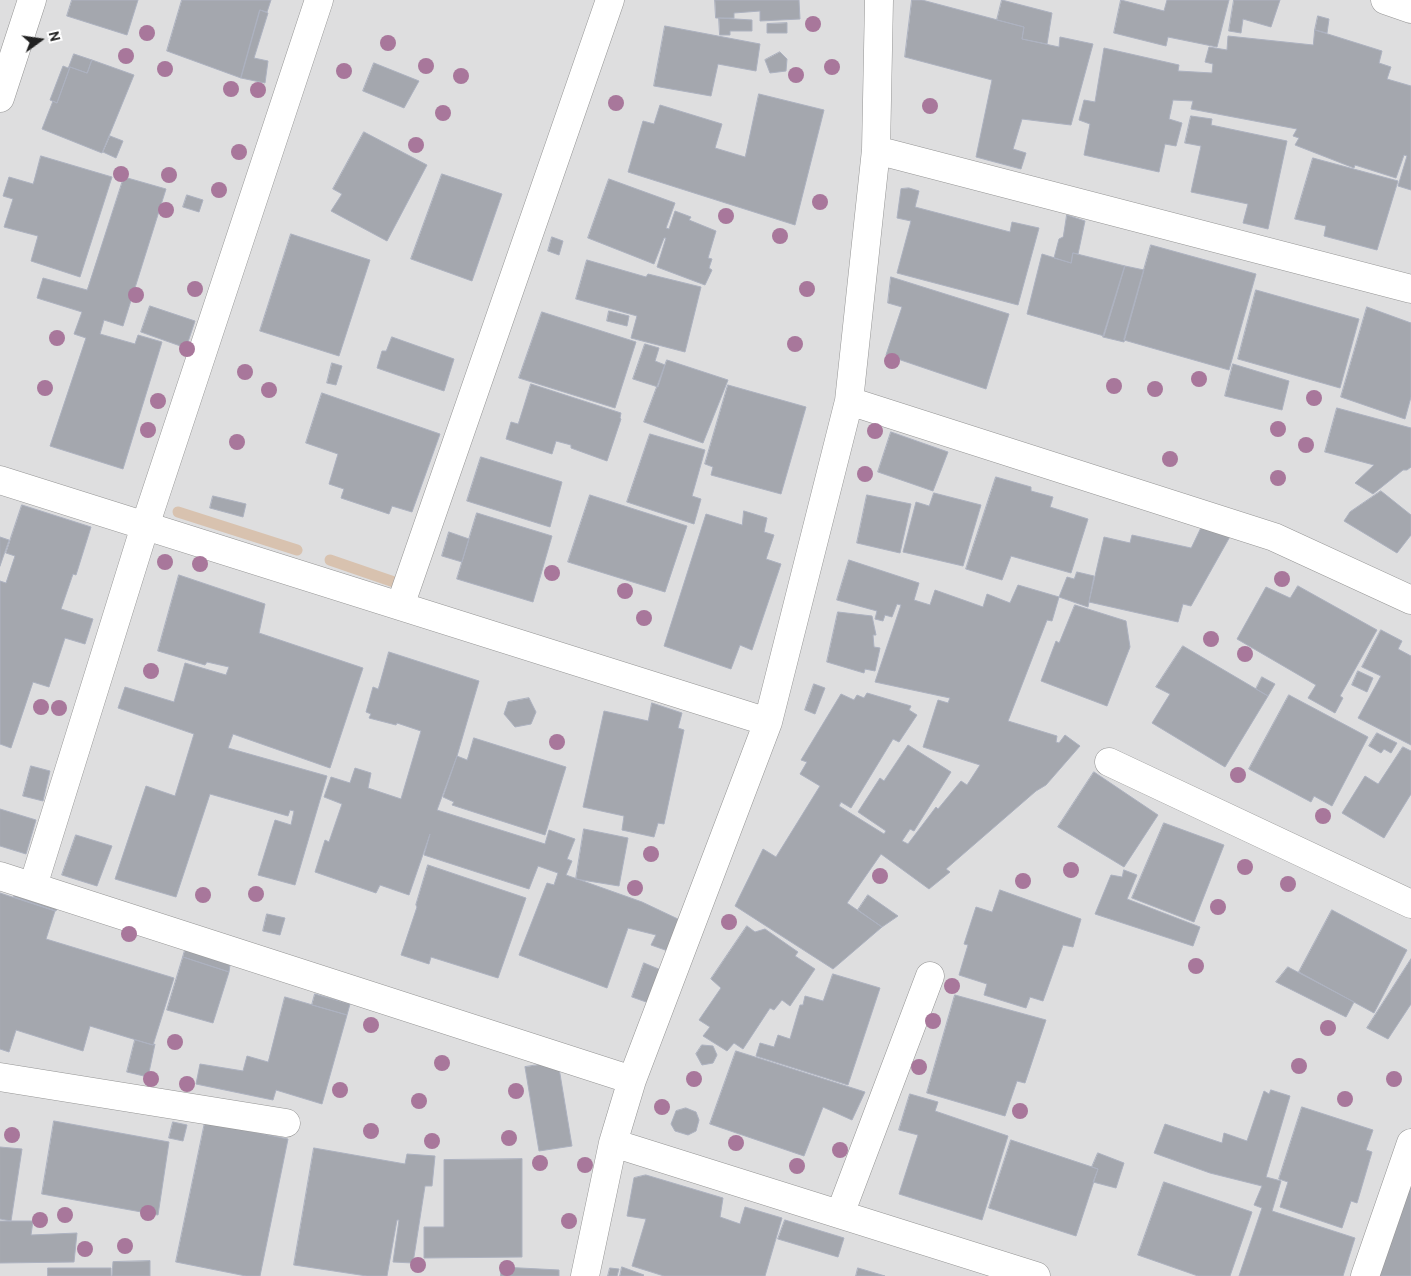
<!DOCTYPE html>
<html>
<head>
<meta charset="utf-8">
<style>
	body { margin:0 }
	#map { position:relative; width:1411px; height:1276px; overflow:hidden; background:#e8e9f0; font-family:Cabin,sans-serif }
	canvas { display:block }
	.north { position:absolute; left:15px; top:15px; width:50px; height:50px; -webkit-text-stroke:4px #fff; paint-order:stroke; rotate:76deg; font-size:14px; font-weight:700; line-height:20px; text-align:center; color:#212121 }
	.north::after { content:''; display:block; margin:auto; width:18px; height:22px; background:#212121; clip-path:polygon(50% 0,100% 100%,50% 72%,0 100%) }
</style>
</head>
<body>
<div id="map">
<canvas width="1411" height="1276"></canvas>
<div class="north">N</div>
</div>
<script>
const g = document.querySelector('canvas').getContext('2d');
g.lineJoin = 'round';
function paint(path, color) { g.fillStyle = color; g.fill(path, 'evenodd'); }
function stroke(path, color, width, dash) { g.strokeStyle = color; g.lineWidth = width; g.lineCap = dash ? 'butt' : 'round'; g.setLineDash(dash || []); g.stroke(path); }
paint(new Path2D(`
	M0,0h1411v1276h-1411z`), '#dededf');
stroke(new Path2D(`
	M178,512l119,38
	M330,560l64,22`), '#d8c2af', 11);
const building = new Path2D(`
	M72,0h66l-11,35 -60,-19z
	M182,0h89l-4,12 -7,-2 -19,68 -74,-27z
	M715,0h84l1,19 -40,2v-10l-26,2v5h-18z
	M912,0h10l102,27 -2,12 37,8 1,-10 33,7 -22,81 -49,-6 -9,30 13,4 -5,16 -45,-12 16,-77 -87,-23z
	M1002,0l50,13 -5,31 -25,-5 2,-12 -27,-7z
	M1121,0l43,11 3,-11h62l-12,47 -49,-10 -2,9 -52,-13z
	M1234,0h46l-9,27 -28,-8 -2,14 -12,-2z
	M260,10l8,3 -14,45 14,3 -3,22 -24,-5z
	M1318,16l11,3 -2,14 -12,-3z
	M719,18l33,2v11h-22v4h-10z
	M787,23v10h-20v-9z
	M665,26l95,18 -4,27 -38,-7 -7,32 -57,-10z
	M1315,30l67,21 -3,12 12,4 -4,12 24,7v104l-13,-4 9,-30 -3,-1 -8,23 -41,-13 -1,3 -59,-23 4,-7 -6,-2 4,-7 -106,-20 2,-8 -20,-1 -4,19 13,4 -6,23 -11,-2 -6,28 -75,-17 6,-31 -11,-4 5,-20 11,2 9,-54 75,17 -1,6 34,2 1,-9 -8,-2 4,-15 18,3 1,-14 85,9z
	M780,52l7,7 -1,12 -16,2 -5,-13z
	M74,54l18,6 -5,13 -17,-6 -13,36 -7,-3 13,-34 5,2z
	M92,60l42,15 -32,78 -60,-24 11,-28 4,2 13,-36 17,6z
	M374,63l45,18 -15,27 -41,-17z
	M759,94l65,16 -29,115 -167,-53 15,-51 11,3 6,-19 62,19 -7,24 30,9z
	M1191,116l21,3 -1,6 76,16 -19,88 -25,-6 5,-19 -57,-12 10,-46 -16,-3z
	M364,132l63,33 -40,76 -56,-30 11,-17 -9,-5z
	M110,136l13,5 -7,17 -13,-6z
	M41,156l71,21 -32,100 -49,-16 7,-25 -34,-9 9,-28 -10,-3 6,-19 24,7z
	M1313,158l85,23 -21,69 -53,-14 2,-10 -31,-7z
	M442,174l60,20 -30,87 -61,-22z
	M124,177l42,12 -43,137 -19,-6 -4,14 35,10 3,-9 24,7 -39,127 -73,-23 36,-108 -12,-4 8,-22 -45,-14 6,-20 44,12z
	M609,179l66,24 -9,25 3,1 6,-18 16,6 -2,3 27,11 -8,27 4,1 -3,9 3,2 -7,15 -48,-18 9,-29h-2l-10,26 -66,-26z
	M909,188l10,3 -4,16 95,25 2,-10 27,6 -21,77 -121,-32 14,-52 -14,-3 4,-29z
	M187,195l16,5 -4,12 -16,-5z
	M1067,215l18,6 -7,33 -5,-1 -2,10 -17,-5 5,-19 4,-2z
	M291,234l79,26 -31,96 -79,-25z
	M552,237l11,4 -4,14 -11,-4z
	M1151,245l105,29 -27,96 -105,-30z
	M1073,253l52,13 -21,70 -77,-22 15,-60 29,9z
	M587,260l59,17 2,-3 53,13 -16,65 -54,-14 6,-22 -61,-17z
	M1125,266l19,4 -20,72 -21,-5z
	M891,277l118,37 -23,75 -100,-34 16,-48 -14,-4z
	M1256,290l103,29 -19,69 -102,-29z
	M150,306l45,15 -9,27 -45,-16z
	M1367,307l44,16v74l-6,22 -64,-22z
	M609,311l20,5 -2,10 -20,-5z
	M542,312l94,30 -21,66 -96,-30z
	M392,337l62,22 -10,32 -67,-23 5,-17h4z
	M645,344l14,4 -4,13 10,4 -7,22 -25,-8z
	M667,360l61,20 -25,63 -59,-21z
	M332,363l10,3 -6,19 -9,-2z
	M1233,364l56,17 -7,29 -57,-14z
	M531,384l90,29 -1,5 1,1 -14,42 -36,-13v-3l-15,-4 -4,13 -46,-15 5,-17 7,2z
	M728,385l78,22 -25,87 -70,-19 2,-8 -8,-3z
	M322,393l118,41 -28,78 -20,-6 -3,8 -48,-16 3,-9 -15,-5 9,-30 -32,-11z
	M1337,408l74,20v39l-4,3h-4l-30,24 -18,-11 19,-18 -49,-13z
	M891,432l57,20 -15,39 -55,-19z
	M650,434l55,16 -13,46 9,3 -7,25 -67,-22z
	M481,457l81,25 -12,45 -83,-26z
	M996,477l35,10v4l22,6 -3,10 38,12 -17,54 -60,-17 -9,24 -36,-11z
	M1381,491l30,24v20l-14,18 -53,-32 6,-9z
	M934,493l47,12 -18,61 -60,-14 13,-50 13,4z
	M590,495l97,31 -22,66 -97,-30z
	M867,495l44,9 -11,49 -43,-10z
	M213,496l33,8 -3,13 -33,-9z
	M22,505l69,22 -15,48 -3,-1 -12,35 32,10 -8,25 -20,-6 -16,49 -16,-5 -22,66 -11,-4v-163l6,2 9,-27 -9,-3z
	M744,511l23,7 -3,14 10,3 -8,24 15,5 -29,86 -12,-5 -9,24 -67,-23 42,-132 36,11z
	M477,513l75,23 -19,66 -76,-23z
	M1204,522l28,11 -41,73 -8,-2 -5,18 -89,-20 15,-65 26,6 2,-8 59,13z
	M449,532l20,7 -7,23 -20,-6z
	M0,537l9,3 -9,26z
	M849,560l70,23 -5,17 16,5 5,-15 48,17 4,-13 23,9 8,-18 41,12 -7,24 -5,-1 -39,101 49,15 -1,6 3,1 6,-8 15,11 -34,39 -10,6 -90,78 4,3 -21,17 -48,-35 -34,49 35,24 -49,42 -98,-63 28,-57 13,8 44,-71 -20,-12 7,-12 -6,-2 40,-66 13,6 3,-5 7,3 3,-5 44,13 -2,4 8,5 -18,27 -6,-3 -42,69 -10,-6 -2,4 45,28 2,-3 -28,-19 22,-34 4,3 24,-36 43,27 -37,59 -4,-2 -8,12 6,3 28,-37 2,2 23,-28 6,4 13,-20 -57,-18 15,-47 10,3 2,-5 -75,-16 26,-77 -4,-1 -5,13 -7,-2 -2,6 -8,-2 2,-8 -40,-11z
	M1077,572l17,4 -6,31 -29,-10 8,-20 7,2z
	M179,575l86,29 -6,29 104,35 -33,100 -97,-34 -5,14 99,28 -32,109 -37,-10 17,-55 16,5 3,-14 -4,-1 -2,6 -78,-22 -34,103 -61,-18 31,-93 29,10 19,-62 -76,-26 7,-21 49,15 11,-39 41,12 3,-8 -22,-5 -2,3 -47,-14z
	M1298,586l79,44 -37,66 3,2 -8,15 -27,-15 8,-13 -79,-46 29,-52 24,11z
	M1075,605l51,16 4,26 -23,59 -66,-25 15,-40 3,2z
	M838,612l34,4 4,19h-3l1,12 6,1 -5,23 -10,-2 -1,4 -37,-11z
	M1381,630l21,11 -4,8 13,7v89l-53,-27 23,-42 -19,-9z
	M1183,646l85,50 -43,71 -73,-44 18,-29 -14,-7z
	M389,652l90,29 -22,75 -20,54 108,34 4,-14 26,9 -8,20 5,2 -6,14 76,27 38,18 -12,31 -17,-6 5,-10 -28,-7 -21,60 -88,-33 28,-72 7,2 4,-12 -20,-7 -9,23 -105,-34 6,-21 -21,61 -29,-10 -4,8 -61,-21 10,-32 4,2 13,-38 -18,-7 7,-20 19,6 5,-15 16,5 -3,15 33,11 20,-68 -24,-8 -1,2 -27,-7 2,-4 -5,-2 7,-25 5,2z
	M1358,671l15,7 -6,14 -15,-7z
	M1262,677l13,7 -7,12 -12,-7z
	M814,684l11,4 -10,26 -10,-4z
	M1289,695l79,42 -36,69 -18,-10 -3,6 -62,-33z
	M529,698l7,14 -5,12 -16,3 -11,-13 4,-12z
	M652,703l30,10 -4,15 6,2 -20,94 -6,-1 -4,14 -32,-7 2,-14 -41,-9 21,-96 44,10z
	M1377,733l20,10 -6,10 -7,-4 -3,4 -12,-7z
	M474,738l92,29 -21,68 -93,-30 2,-3 -11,-5 14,-41 10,4z
	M1403,747l8,4v43l-27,44 -42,-25 23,-37 13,8z
	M31,766l19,5 -7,30 -20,-5z
	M1094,772l64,43 -34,52 -66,-40z
	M0,809l36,11 -10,34 -26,-8z
	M1164,823l60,22 -30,77 -62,-24z
	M584,829l44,9 -9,48 -43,-7z
	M76,835l36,11 -15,40 -35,-11z
	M428,865l98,33 -28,80 -67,-21 -2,7 -28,-9 16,-48 -1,-2z
	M1124,870l13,5 -10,24 73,28 -7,19 -98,-32 16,-39 11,2z
	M1000,890l81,29 -8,28 -10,-2 -20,56 -13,-4 -4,11 -42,-13 3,-11 -28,-9 9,-30 -4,-1 12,-37 16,5z
	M0,893l55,18 -9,28 128,39 -21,67 -63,-19 -7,25 -67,-21 -7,22 -9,-3z
	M15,893l43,12 -2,6 -42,-14z
	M868,895l30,21 -16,11 -24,-17z
	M1332,910l75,40 -33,63 -75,-41z
	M267,914l18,4 -5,17 -17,-4z
	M747,926l8,6 10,-3 33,23 -3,4 20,13 -25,37 -8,-6 -8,10 -4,-2 -27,41 -9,-6 -7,8 -24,-15 7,-9 -11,-7 22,-32 -10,-9z
	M185,950l45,15 -1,7 -46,-15z
	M183,957l46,15 -16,51 -46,-13z
	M1411,959v45l-23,35 -21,-11z
	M644,963l17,7 -12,33 -17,-6z
	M1288,967l66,35 -8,15 -70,-35z
	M833,974l47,14 -32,97 -92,-29 4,-13 14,4 4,-12 12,4 10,-34h3l2,-9 18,5z
	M315,994l35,10 -3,11 -35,-10z
	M955,995l91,25 -21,63 -8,-2 -12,35 -78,-23z
	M285,997l62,18 -25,89 -46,-14 -3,10 -77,-16 4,-20 43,7 4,-15 21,6z
	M135,1040l18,5 2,-1 -7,33 -21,-5z
	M702,1045l11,1 4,9 -4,8 -11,2 -6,-11z
	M736,1051l129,41 -13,28 -29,-13 -19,49 -94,-32z
	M558,1062l14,84 -33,5 -14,-84z
	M1271,1090l19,6 -24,81 15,4 -9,30 83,27 -12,38h-104l23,-68 -8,-3 8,-19 -52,-13 -56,-20 11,-29 57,19 2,-10 23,8 17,-50 5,3z
	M910,1094l28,8 -3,9 73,25 -26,84 -83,-26 19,-59 -19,-5z
	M1302,1107l71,23 -7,20 6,2 -15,51 -6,-2 -9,27 -62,-21 8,-25 -9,-3z
	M686,1108l10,4 3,8 -3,11 -8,4 -13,-4 -4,-7 5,-13z
	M54,1121l115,21 -11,73 -116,-21z
	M173,1122l14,3 -4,16 -14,-3z
	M205,1122l83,17 -28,137h-14l-70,-14z
	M1011,1140l87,29 -22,67 -87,-28z
	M0,1147l22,2 -11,72 -11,-2z
	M314,1148l91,16 2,-10 28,2 -3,30h-7l-12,77 -20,-1 6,-42h-2l-10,56h-20l-73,-11z
	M1098,1153l26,10 -8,25 -23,-6 5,-13 -6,-2z
	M522,1159v98l-98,1v-31h20v-67z
	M646,1175l77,23 -3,19 20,7 5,-17 37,11 -17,58h-101l-32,-10 14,-47 -19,-3 7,-38z
	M1164,1182l88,30 -22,64h-32l-60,-21z
	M1411,1183v93h-37z
	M785,1220l59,18 -6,19 -60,-18z
	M0,1221h33l-2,14 46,-2 -3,29 -74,1z
	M150,1261v15h-38l1,-14z
	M501,1267l58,3v6h-58z
	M622,1267l22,8 -1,1h-23z
	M48,1268h63v8h-63z
	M610,1268l9,1 -2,7h-9z
	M858,1268l27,8h-29z`);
paint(building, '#a4a7ae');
stroke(building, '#adb2c0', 1);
const minor = new Path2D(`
	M1385,0l26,9
	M0,98l32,-98
	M876,150l535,139
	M849,401l425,136 137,63
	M0,480l768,242
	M400,606l210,-606
	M1109,762l302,142
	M0,876l632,204
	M33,886l112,-360 174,-526
	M0,1077l286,46
	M613,1143l423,133
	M840,1214l90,-238
	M585,1276l28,-133 19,-63 136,-358 81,-321 27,-251 3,-150
	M1365,1276l46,-133`);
stroke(minor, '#959595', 29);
stroke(minor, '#fff', 28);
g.fillStyle = '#a8779b';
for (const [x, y] of [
	[813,24],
	[147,33],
	[388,43],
	[126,56],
	[426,66],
	[832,67],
	[165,69],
	[344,71],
	[796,75],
	[461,76],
	[231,89],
	[258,90],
	[616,103],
	[930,106],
	[443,113],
	[416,145],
	[239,152],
	[121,174],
	[169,175],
	[219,190],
	[820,202],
	[166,210],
	[726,216],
	[780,236],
	[195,289],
	[807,289],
	[136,295],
	[57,338],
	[795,344],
	[187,349],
	[892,361],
	[245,372],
	[1199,379],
	[1114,386],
	[45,388],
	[1155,389],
	[269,390],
	[1314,398],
	[158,401],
	[1278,429],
	[148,430],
	[875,431],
	[237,442],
	[1306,445],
	[1170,459],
	[865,474],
	[1278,478],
	[165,562],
	[200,564],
	[552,573],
	[1282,579],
	[625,591],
	[644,618],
	[1211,639],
	[1245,654],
	[151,671],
	[41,707],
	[59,708],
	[557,742],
	[1238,775],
	[1323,816],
	[651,854],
	[1245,867],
	[1071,870],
	[880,876],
	[1023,881],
	[1288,884],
	[635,888],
	[256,894],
	[203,895],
	[1218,907],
	[729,922],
	[129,934],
	[1196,966],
	[952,986],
	[933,1021],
	[371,1025],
	[1328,1028],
	[175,1042],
	[442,1063],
	[1299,1066],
	[919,1067],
	[151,1079],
	[694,1079],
	[1394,1079],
	[187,1084],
	[340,1090],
	[516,1091],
	[1345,1099],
	[419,1101],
	[662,1107],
	[1020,1111],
	[371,1131],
	[12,1135],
	[509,1138],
	[432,1141],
	[736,1143],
	[840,1150],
	[540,1163],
	[585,1165],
	[797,1166],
	[148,1213],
	[65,1215],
	[40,1220],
	[569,1221],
	[125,1246],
	[85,1249],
	[418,1265],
	[507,1268]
]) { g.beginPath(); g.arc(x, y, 8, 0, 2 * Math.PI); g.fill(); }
</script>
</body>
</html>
